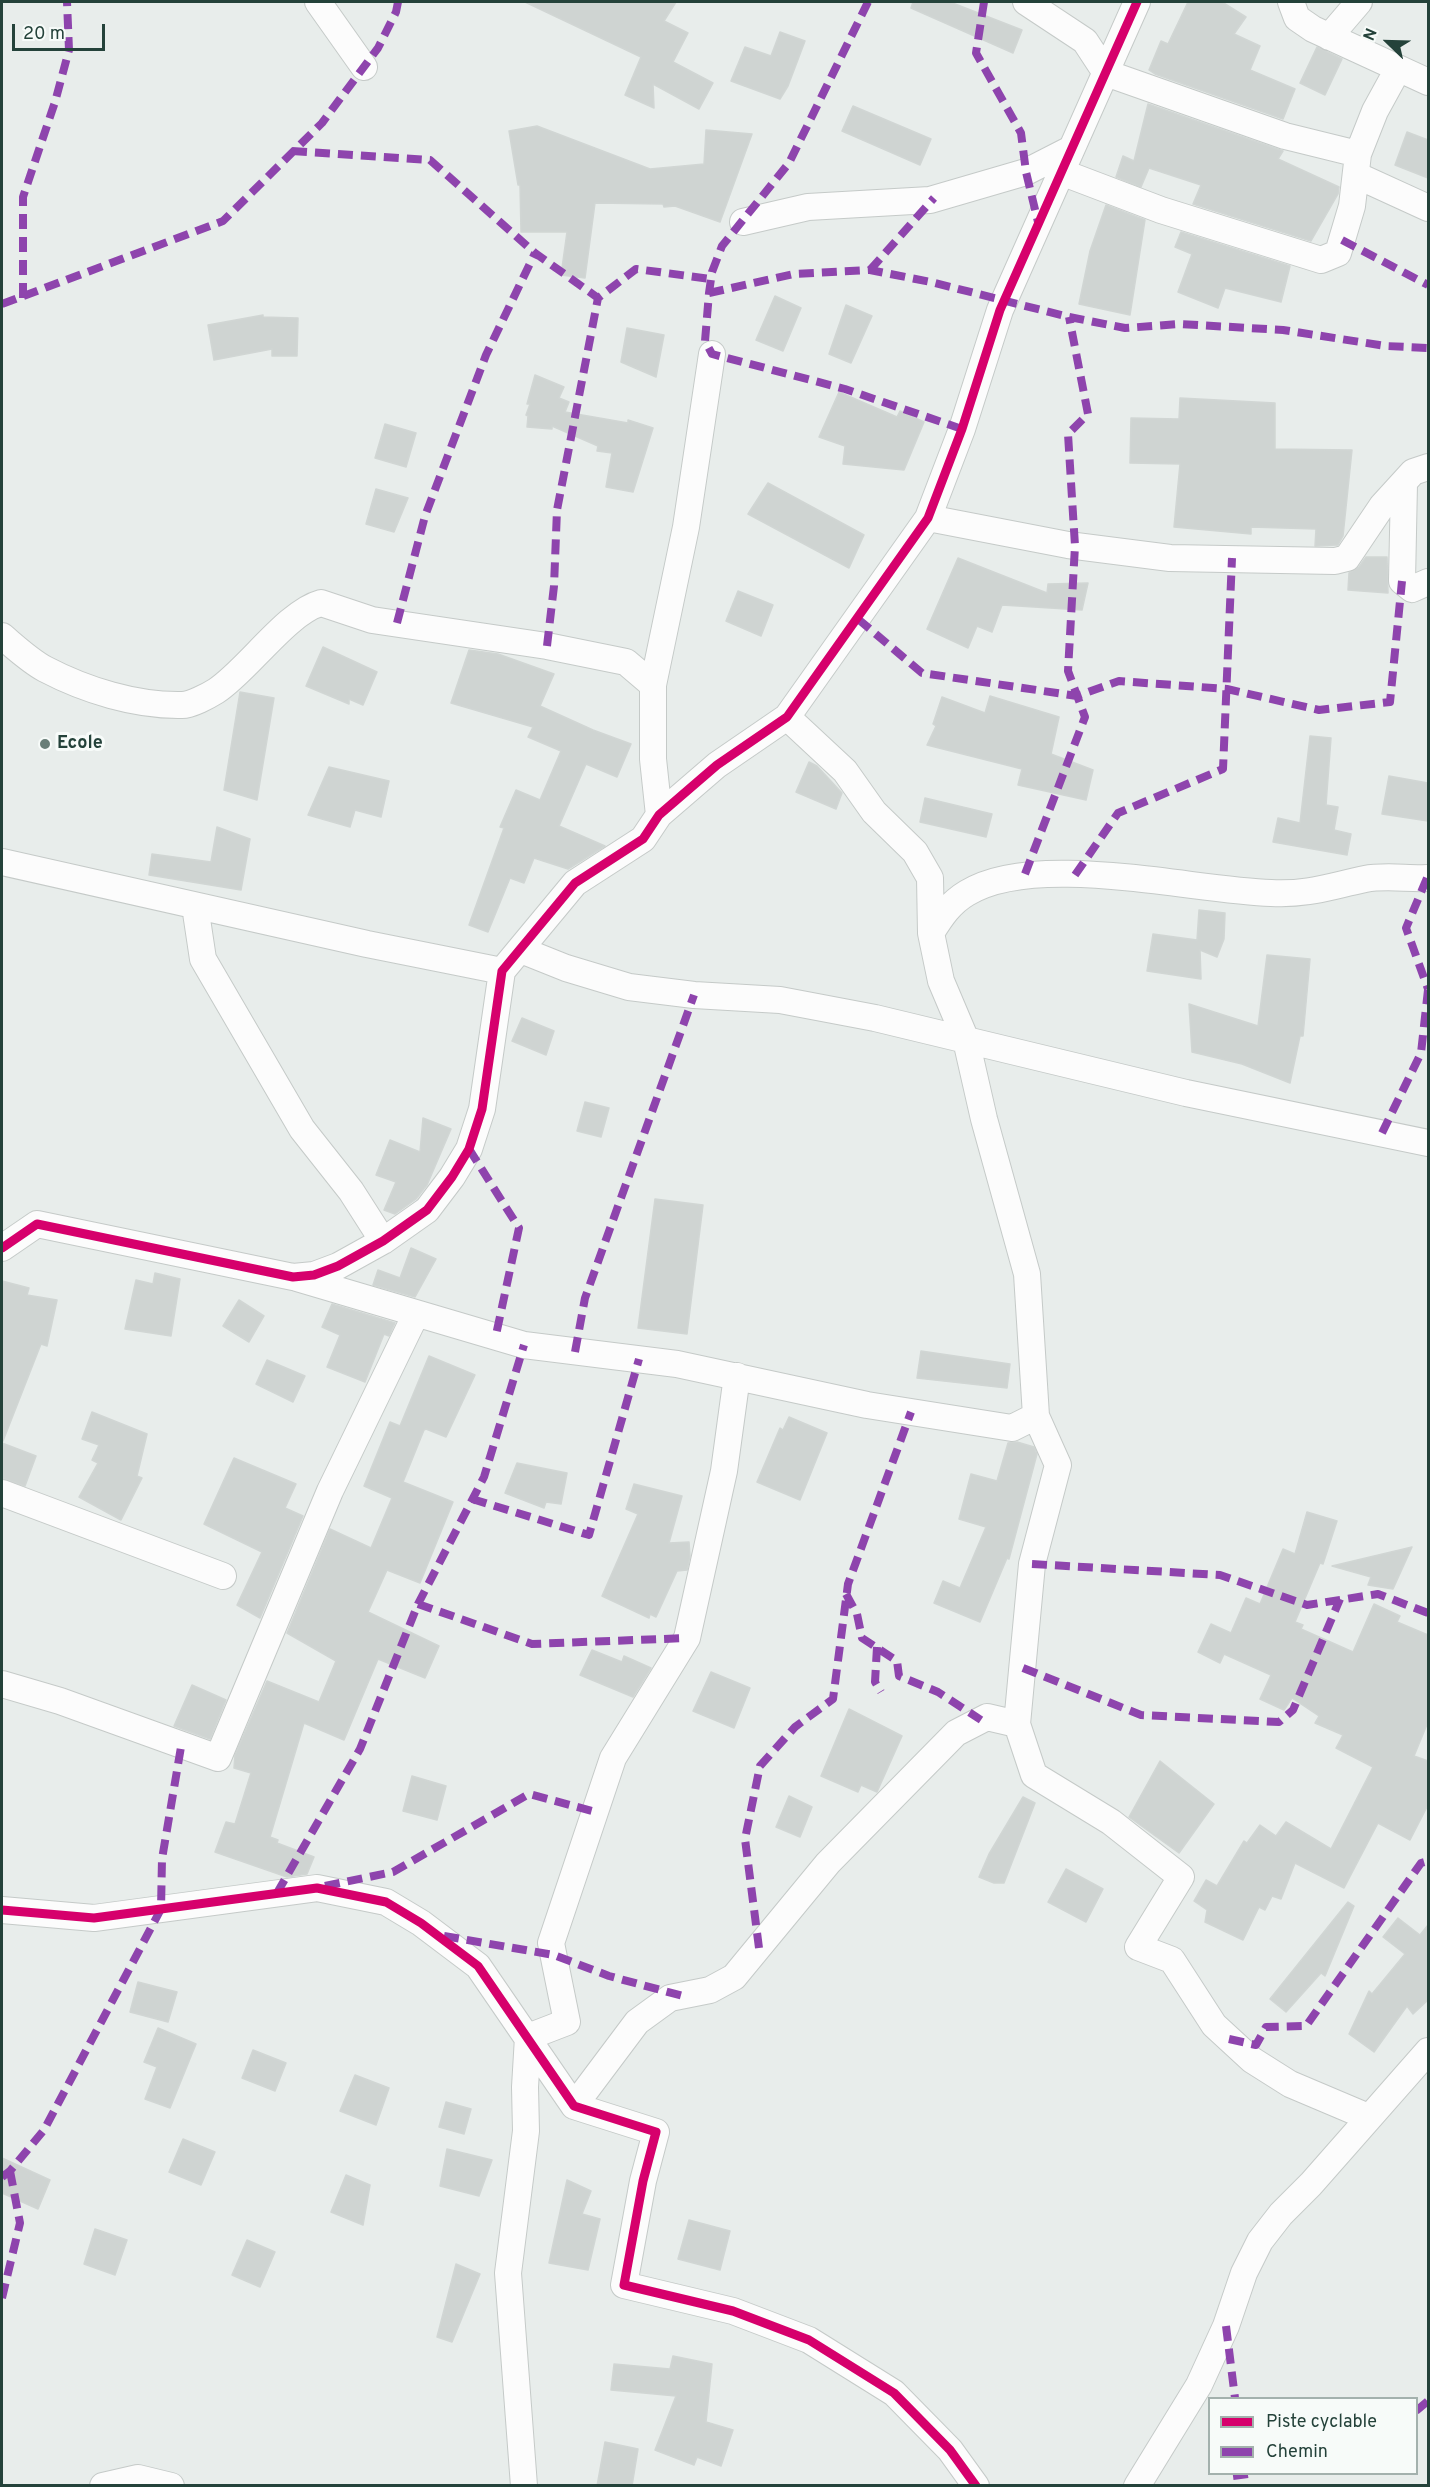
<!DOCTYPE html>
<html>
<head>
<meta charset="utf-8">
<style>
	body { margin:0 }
	#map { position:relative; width:1430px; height:2487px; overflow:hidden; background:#e8edeb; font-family:Overpass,sans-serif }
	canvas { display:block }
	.frame { position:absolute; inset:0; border:3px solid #24423a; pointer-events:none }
	.legend { position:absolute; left:1208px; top:2397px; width:210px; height:78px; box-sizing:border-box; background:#f7fbf9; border:2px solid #a3b1ad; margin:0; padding:8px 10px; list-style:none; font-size:18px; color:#24423a }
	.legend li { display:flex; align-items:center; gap:12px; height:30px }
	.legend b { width:30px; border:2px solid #a3b1ad }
	.north { position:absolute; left:1358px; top:12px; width:60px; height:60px; -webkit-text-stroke:4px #f7fbf9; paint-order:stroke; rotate:293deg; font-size:16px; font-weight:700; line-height:24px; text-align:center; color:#24423a }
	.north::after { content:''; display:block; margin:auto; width:21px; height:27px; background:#24423a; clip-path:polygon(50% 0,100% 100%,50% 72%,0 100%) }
	.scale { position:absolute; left:12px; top:24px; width:93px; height:27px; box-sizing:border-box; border:3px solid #24423a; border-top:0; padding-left:8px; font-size:18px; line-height:21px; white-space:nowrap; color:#24423a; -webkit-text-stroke:4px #f7fbf9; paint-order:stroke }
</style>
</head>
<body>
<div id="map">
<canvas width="1430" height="2487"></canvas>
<div class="frame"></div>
<ul class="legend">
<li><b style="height:8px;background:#d6006c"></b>Piste cyclable</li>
<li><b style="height:8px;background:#8e44ad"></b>Chemin</li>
</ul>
<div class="north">N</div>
<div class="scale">20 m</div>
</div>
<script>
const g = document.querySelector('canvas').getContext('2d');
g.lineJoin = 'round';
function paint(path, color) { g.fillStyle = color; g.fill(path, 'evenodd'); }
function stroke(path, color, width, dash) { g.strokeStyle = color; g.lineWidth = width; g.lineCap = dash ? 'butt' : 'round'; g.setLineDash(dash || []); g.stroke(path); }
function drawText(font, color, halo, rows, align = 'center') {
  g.font = font + ' Overpass,sans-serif'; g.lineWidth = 6; g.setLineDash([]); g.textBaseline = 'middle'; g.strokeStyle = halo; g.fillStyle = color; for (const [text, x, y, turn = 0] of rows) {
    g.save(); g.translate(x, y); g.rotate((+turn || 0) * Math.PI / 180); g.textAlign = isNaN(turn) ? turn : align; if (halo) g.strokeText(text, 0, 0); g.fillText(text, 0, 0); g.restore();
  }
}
const building = new Path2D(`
	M525,2h151l-12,19 24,12 -15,29 40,21 -14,26 -46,-25 1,24 -29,-13 16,-38z
	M913,2h37l72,28 -9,23 -102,-45z
	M1188,2h34l24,15 -12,17 26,12 -10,24 45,19 -12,30 -128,-45 -6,-4 12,-29 7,3z
	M780,32l25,9 -17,45 -8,13 -49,-18 14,-34 26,9z
	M1317,47l25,12 -17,36 -25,-12z
	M1148,104l135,47 -5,8 61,28 -1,7 -27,47 -118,-37 8,-19 -52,-17 -8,19 -25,-10 7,-21 11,5z
	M853,106l78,33 -11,26 -78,-34z
	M537,126l113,43 54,-5 2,-34 46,4 -32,88 -45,-16 -11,1 -1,-3 -68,-1 -10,75 -24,-3 6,-43h-46l-1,-47h-2l-9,-54z
	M1407,132l21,8v38l-33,-13z
	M1106,205l39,15 -15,95 -51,-11 11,-53z
	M1181,232l109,34 -9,36 -56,-14 -7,20 -40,-16 14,-38 -17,-7z
	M775,296l26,12 -18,43 -27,-11z
	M846,305l26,11 -21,47 -22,-9z
	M263,315v2l35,1 -1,38h-25v-7l-58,11 -6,-35z
	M627,328l37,7 -8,42 -35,-15z
	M535,375l29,12 -5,11 10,4 -4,10 63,11v-3l25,8 -20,64 -27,-5 6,-34 -15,-2 1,-5 -46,-20v3l-25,-2 1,-11 -2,-1 4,-11h-3z
	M839,392l58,25 3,-6 24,11 -20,48 -61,-6 2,-18 -26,-9z
	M1180,398l95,5v46l77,1 -9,86 -5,9 -23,1 1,-17 -65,-2v7l-77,-7 6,-63 -50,-1 1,-45 48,1z
	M385,424l31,9 -10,34 -31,-9z
	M768,483l96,52 -15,33 -101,-54z
	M376,489l32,9 -14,34 -28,-8z
	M1366,557h21l1,36 -40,-3 1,-17 10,-6z
	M958,558l89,35 1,-9 40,-1 -6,27 -80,-5 -10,27 -15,-6 -9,22 -41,-19z
	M738,591l35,14 -12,31 -35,-15z
	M323,647l54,25 -14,33 -14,-6v5l-43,-18z
	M469,650l29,4 56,20 -14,32 53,24 38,14 -14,33 -31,-13 -27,62 46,20 -37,23 -34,-11 -10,25 -14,-5 -22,54 -19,-7 35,-97 -4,-1 16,-37 24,10 21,-49 -33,-14 5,-10 -82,-24z
	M240,692l34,6 -17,102 -33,-10z
	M990,696l69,21 -8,37 42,16 -7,30 -68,-15 4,-16 -95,-24 9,-19 -3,-2 9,-27 43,16z
	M1310,736l21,2 -5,67 12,2 -4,23 17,4 -4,21 -74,-13 5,-24 22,5z
	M809,762l8,4 25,27 -6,16 -40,-17z
	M329,767l60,14 -8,36 -26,-7 -5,17 -42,-12z
	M1389,776l39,7v38l-46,-7z
	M925,798l67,16 -6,23 -66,-15z
	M217,827l33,12 -9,51 -92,-15 3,-21 59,8z
	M1199,910l26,3 -1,26 -7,18 -17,-7 1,29 -54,-8 6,-37 44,6z
	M1267,955l43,4 -7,77h-3l-10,47 -48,-19 -50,-12 -3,-48 69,22z
	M522,1018l32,13 -8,24 -34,-14z
	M585,1102l24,6 -8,29 -24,-6z
	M423,1118l28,11 -24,56 -11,14 -21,15 -11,-4 12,-28 -20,-7 14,-35 30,12z
	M655,1199l48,6 -16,129 -49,-6z
	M411,1248l25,11 -21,38 -42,-12 5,-15 22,8z
	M155,1273l25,6 -9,57 -46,-7 11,-49 17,4z
	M2,1281l27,7 -2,7 30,5 -10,46 -6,-2 -38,97z
	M239,1300l25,16 -15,26 -26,-16z
	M332,1304l63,19 -6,13 -5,-2 -19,48 -38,-15 13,-32 -18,-8z
	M921,1351l89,13 -3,24 -90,-10z
	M429,1356l46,19 -29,62 -20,-8 -2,1 -21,52 50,20 -33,81 -33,-13 -19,42 71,34 -14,32 -47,-19 -34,81 -40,-17 -34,114 8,3 -1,3 37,14 -7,17 -20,3 -72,-25 11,-30 9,2 16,-51 -17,-5 1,-13 32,-74 52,21 17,-41 -49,-28 43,-104 41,19 21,-50 -28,-12 26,-64 10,4z
	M267,1360l38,16 -12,26 -37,-18z
	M92,1412l55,22 -10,42 5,2 -21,42 -42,-23 19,-34 -6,-3 7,-15 -17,-6z
	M789,1417l38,16 -27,67 -43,-18 23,-54 3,2z
	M1017,1442l17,5 3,7 -28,105 -2,-1 -27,64 -46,-19 9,-22 17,7 26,-61 -27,-8 12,-45 26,7 11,-38z
	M2,1443l34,13 -11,30 -23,-8z
	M234,1458l62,26 -11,24 18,8 -43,102 -23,-13 25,-53 -58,-28z
	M517,1463l50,10 -6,31 -15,-2 -2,6 -39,-15z
	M634,1484l48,12 -13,47 20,-1 1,14 -3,14 -10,1 -21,46 -6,-3 -1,4 -47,-22 36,-82 -12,-5z
	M1307,1512l30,9 -14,43 -3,-1 -25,59 8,3 -2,4 52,23 21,-48 26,12 -3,6 31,13v87l-14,34 14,5v44l-18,35 -32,-17 -34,65 -49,-25 -14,36 -9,-3 -7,14 -6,-3 -16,33 -38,-18 2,-12 -13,-9 12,-21 11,6 27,-45 3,2 13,-18 16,11 10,-14 45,27 42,-82 -37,-19 7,-13 -28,-12 4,-7 -27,-18 -8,12 -24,-11 11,-24 -47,-21 -4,9 -22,-11 13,-28 20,9 15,-35 14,6 23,-55 12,5z
	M1412,1547l-19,42 -25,-4 3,-8 -39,-11z
	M592,1650l30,12 2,-6 27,12 -18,29 -53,-22z
	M711,1672l39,16 -16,40 -41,-17z
	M192,1685l34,15 -16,39 -36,-13z
	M849,1709l53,27 -25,56 -16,-7 -3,7 -37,-16z
	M1160,1761l54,43 -35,49 -50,-36z
	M412,1776l34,10 -9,34 -34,-9z
	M789,1796l23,11 -12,30 -24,-10z
	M1023,1797l12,6 -31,80h-10l-15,-6 10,-23z
	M1066,1869l37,20 -17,33 -38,-20z
	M1348,1902l6,4 -29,70 -4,-3 -35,39 -16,-13z
	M1398,1918l22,17 8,-10v75l-15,14 -6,-8 -33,46 -25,-18 20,-43 3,3 33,-40 -22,-17z
	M138,1982l39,10 -9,30 -38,-10z
	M158,2028l38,16 -26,64 -25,-9 12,-32 -13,-5z
	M253,2050l33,13 -11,28 -33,-13z
	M355,2075l34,13 -13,37 -36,-14z
	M446,2102l25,7 -7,25 -25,-7z
	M183,2139l32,13 -14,33 -32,-13z
	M447,2149l45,11 -13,36 -39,-10z
	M2,2158l48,22 -12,29 -36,-16z
	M346,2175l24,10 -7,40 -32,-13z
	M567,2180l24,11 -9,23 18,5 -12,51 -39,-7z
	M689,2220l41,11 -10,39 -42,-11z
	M95,2229l32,11 -12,35 -31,-11z
	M247,2240l28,12 -15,35 -28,-12z
	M456,2264l24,10 -28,68 -15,-5z
	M673,2356l39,8 -6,58 27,8 -12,36 -24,-9 -3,8 -39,-15 21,-54 -65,-6 3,-26 56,5z
	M605,2442l33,7 -6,37h-35z`);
paint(building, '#cfd4d2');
stroke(building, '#d1d6d4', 1.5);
const street = new Path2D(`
	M318,2l46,65
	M1026,2l59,39 21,32 179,63 73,18
	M1291,2l6,16 16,11 115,53
	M1329,37l30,-35
	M1061,172l100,38 160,50 17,-7 14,-47 6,-52 17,-43 23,-42
	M1356,175l72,33
	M743,222l65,-15 122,-7 96,-28 45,-23
	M1404,484l-2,97 10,8 16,-7
	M928,518l140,27 102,13 165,3 12,-3 35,-52 31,-34 15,-5
	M2,636c13,11 28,25 43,33 40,21 91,37 137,36 9,0 26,-9 34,-14 31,-20 71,-79 105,-88l51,17 175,26 79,16 27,23v74l6,56
	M653,685l33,-158 26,-173
	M787,717l58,54 29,41 41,40 15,26 1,55 10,48 25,59 18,79 43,155 9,142 22,49 -26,99 -15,160
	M2,862l365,82 135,27
	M195,906l8,53 99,170 49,62 32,50
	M931,933c10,-16 19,-30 36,-40 68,-42 223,-3 304,0 37,2 60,-7 94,-14 20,-4 43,0 63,-1
	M521,950l45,18 63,19 65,8 86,5 95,18 311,75 242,50
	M2,1248l35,-24 256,53 21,-2 24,-9 45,-25 44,-31 25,-33 17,-28 13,-40 20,-138 73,-88 68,-44 16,-24 58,-50 70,-48 141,-199 34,-89 38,-119 137,-308
	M297,1278l227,67 153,19 190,41 145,23 24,-12
	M2,1493l221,83
	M2,1684l58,17 158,57 112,-267 86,-177
	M2,1910l92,8 223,-30 69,14 35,21 57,43 96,140 82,26 -13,49 -19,104 109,26 76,29 85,53 56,57 26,36
	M574,2106l63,-84 33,-24 40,-8 24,-13 94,-114 128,-130 31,-16 30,7 17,51 77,47 70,55 -43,70 34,13 42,65 38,35 38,24 78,33
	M103,2486l35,-8 33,8
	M524,2486l-16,-213 18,-142 -1,-44 3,-50 39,-15 -16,-79 62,-185 74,-120 37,-167 13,-95
	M1137,2486l62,-101 27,-59 18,-53 16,-32 21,-27 30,-30 117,-133`);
stroke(street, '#c5cac8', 28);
stroke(street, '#fcfcfc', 26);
stroke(new Path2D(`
	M868,2l-79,161 -67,83 -10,26 -3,21 -4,48 7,13 133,35 117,40
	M984,2l-8,51 45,80 5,39 12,50
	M292,151l138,9 105,93 63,45 38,-29 75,10
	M1342,240l86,45
	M870,270l64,-72
	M709,293l85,-19 76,-4 61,12 138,35 56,11 55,-4 103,6 103,16 42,2
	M23,298v-101l32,-95 14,-52 -2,-48
	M2,304l221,-83 99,-98 56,-75 18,-36 2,-10
	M858,619l64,54 155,23 42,-15 108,8 92,21 71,-8 12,-121
	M397,623l28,-107 61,-161 49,-102
	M547,646l7,-60 3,-76 41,-212
	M1025,874l60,-157 -17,-46 7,-125 -7,-112 20,-20 -19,-97
	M1075,875l43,-62 105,-44 9,-211
	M1427,878l-21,50 22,61
	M1382,1133l39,-80 7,-63
	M469,1149l50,79 -23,107
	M575,1352l10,-54 109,-303
	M472,1499l117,36 50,-176
	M1032,1564l188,11 87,30 71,-11 50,19
	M846,1594l11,20 5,24 35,23 2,15 39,16 43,28
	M418,1604l114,40 155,-6
	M877,1647l-2,35 6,10
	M1023,1668l118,47 138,7 14,-12 47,-111
	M325,1886l68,-14 136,-78 67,18
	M277,1893l83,-144 58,-145 66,-127 40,-132
	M444,1936l110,19 55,21 74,20
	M759,1948l-14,-109 15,-73 35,-39 38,-28 15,-115 63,-172
	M1229,2039l27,6 10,-18 40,-1 115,-163 7,-2
	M2,2177l8,-6 34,-41 117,-221 1,-50 19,-112
	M2,2298l18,-75 -10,-52
	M1226,2326l9,72
	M1416,2411l12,-10
	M1233,2476l15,-2`), '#8e44ad', 8, [15, 8]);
stroke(new Path2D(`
	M2,1248l35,-24 256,53 21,-2 24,-9 45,-25 44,-31 25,-33 17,-28 13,-40 20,-138 73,-88 68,-44 16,-24 58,-50 70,-48 141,-199 34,-89 38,-119 137,-308
	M2,1910l92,8 223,-30 69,14 35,21 57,43 96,140 82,26 -13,49 -19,104 109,26 76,29 85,53 56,57 26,36`), '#d6006c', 9);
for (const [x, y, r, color] of [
	[45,744,6,"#697e78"]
]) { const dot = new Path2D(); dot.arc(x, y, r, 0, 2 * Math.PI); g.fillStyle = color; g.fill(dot); stroke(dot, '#f7fbf9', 2); }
drawText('bold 18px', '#24423a', '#f7fbf9', [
	["Ecole",57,744]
], 'left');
</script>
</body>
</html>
